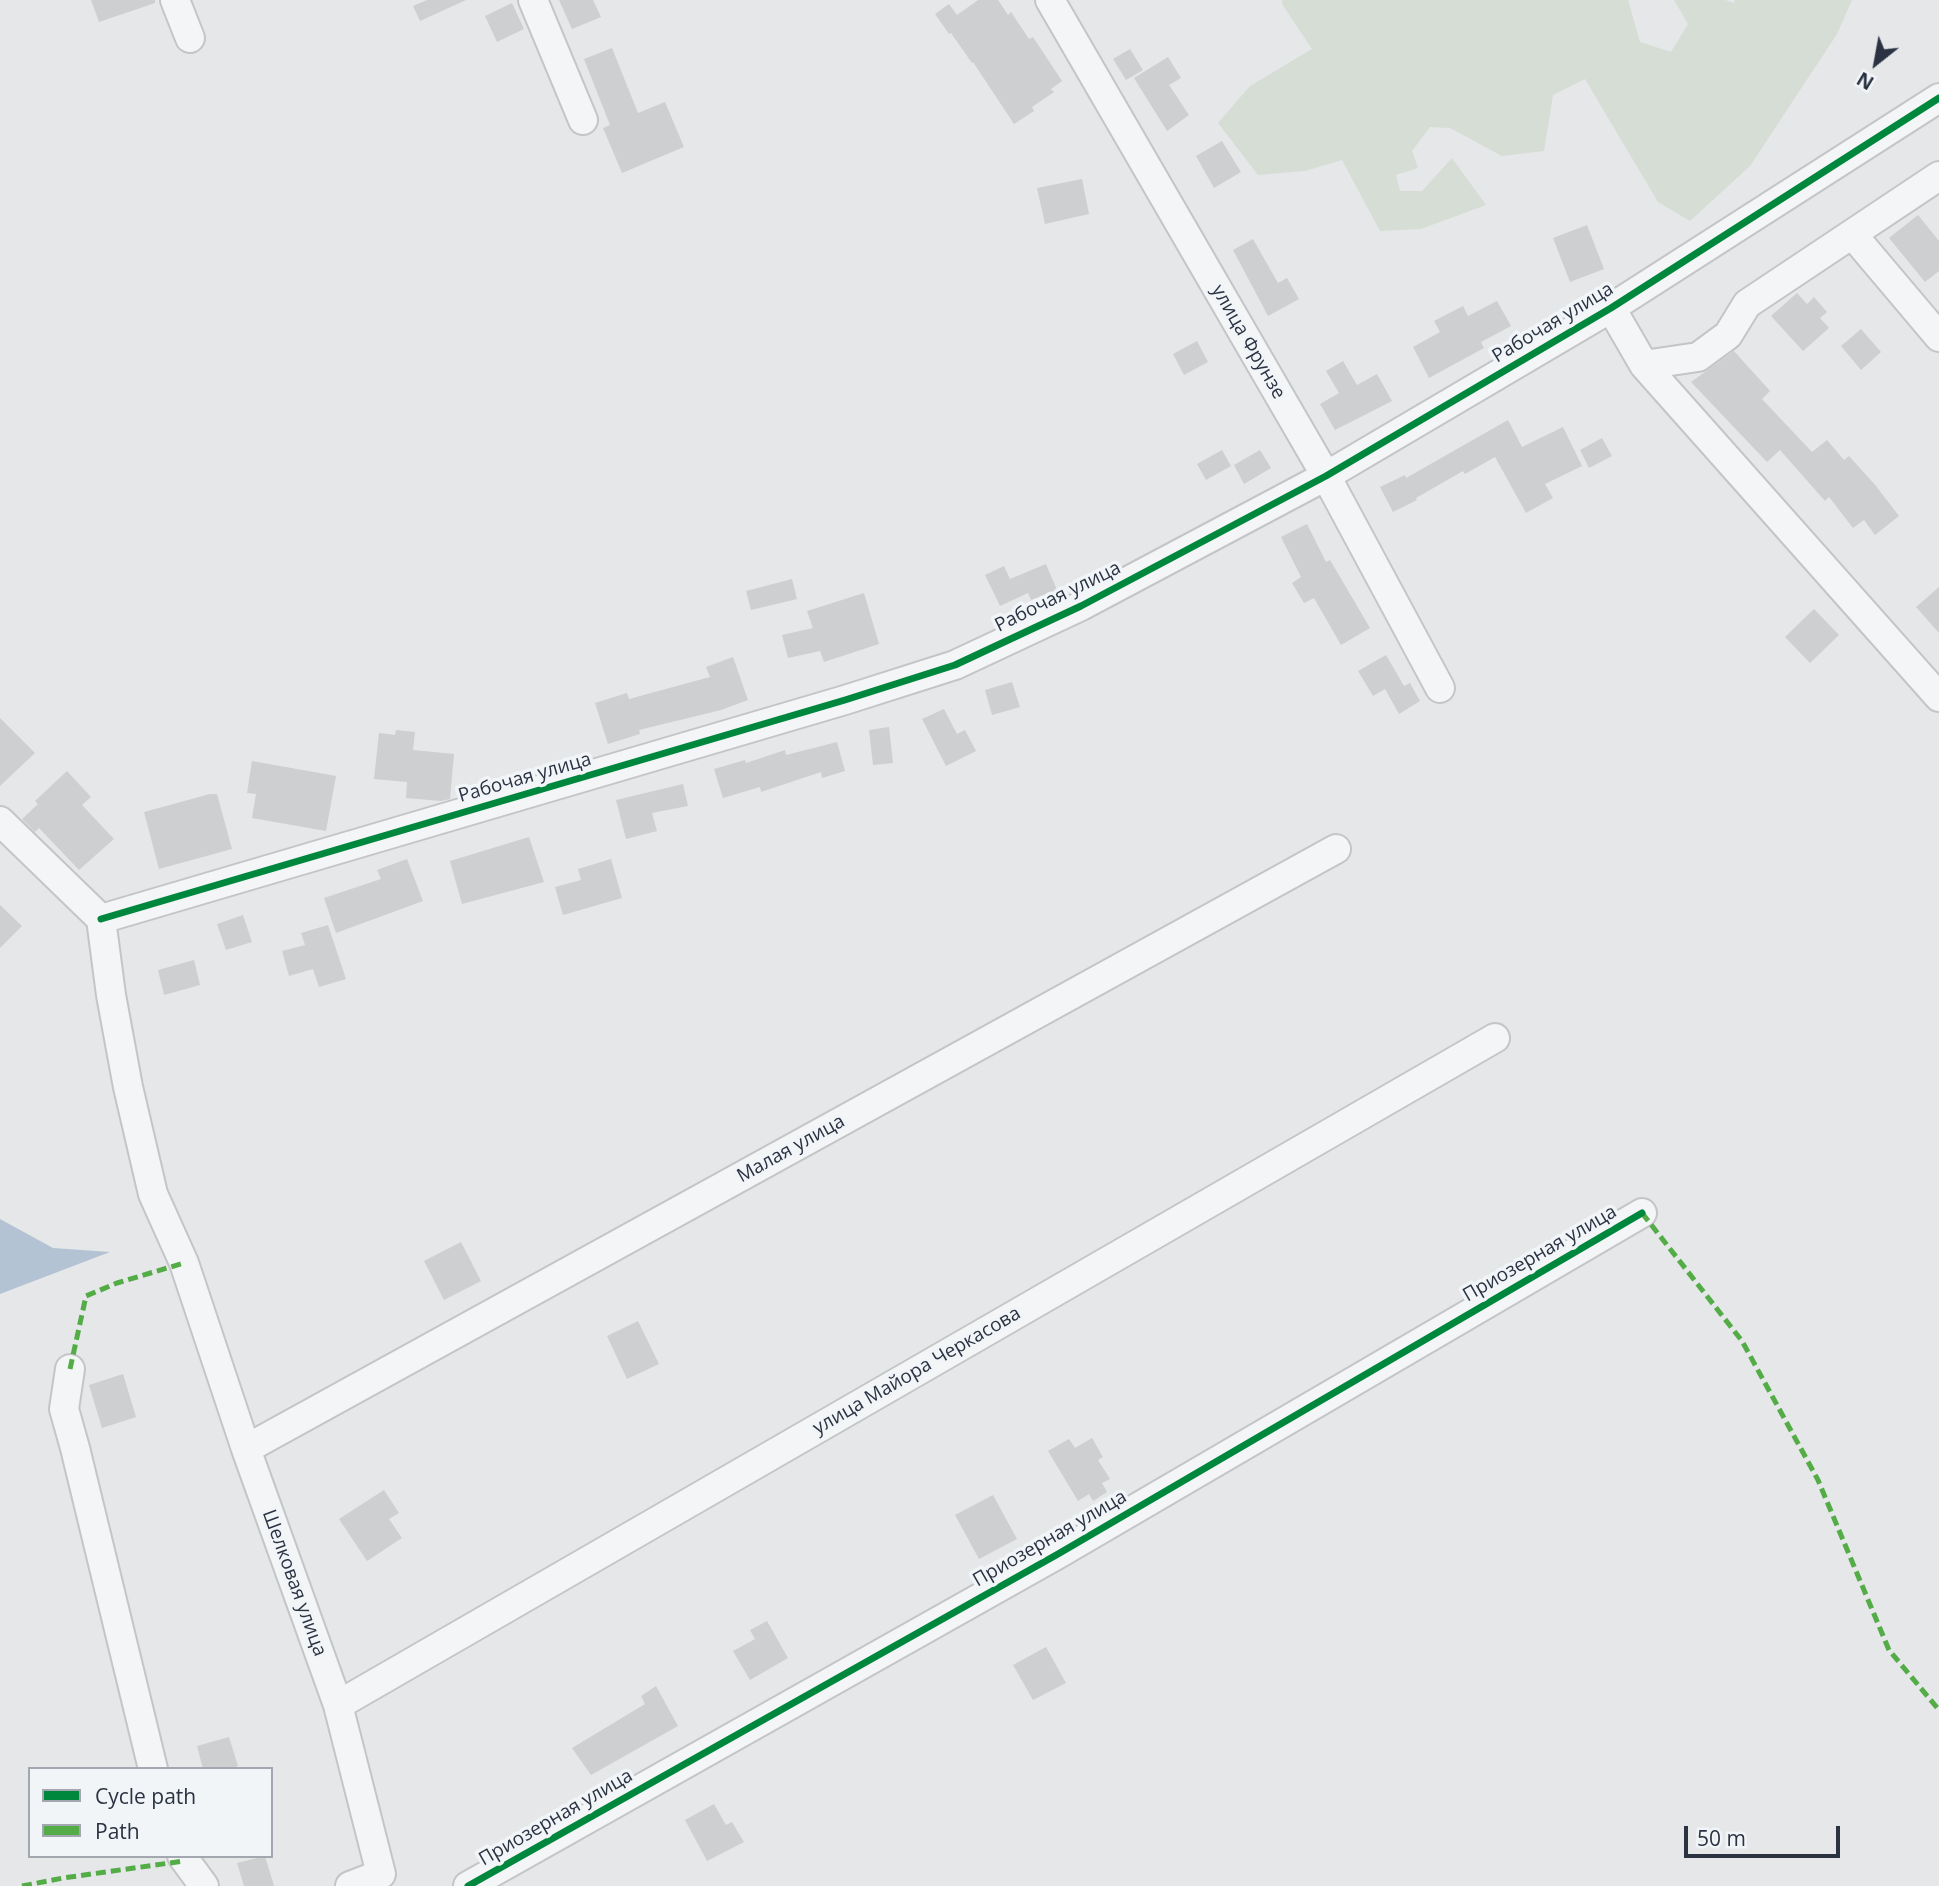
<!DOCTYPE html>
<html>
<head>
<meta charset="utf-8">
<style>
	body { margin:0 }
	#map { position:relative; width:1939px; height:1886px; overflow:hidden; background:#e5e7e9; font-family:"Open Sans",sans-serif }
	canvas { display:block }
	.legend { position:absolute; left:28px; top:1767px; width:245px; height:91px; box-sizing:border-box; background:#f2f5f8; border:2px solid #a2a7b0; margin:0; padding:9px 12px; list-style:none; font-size:21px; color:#2b3343 }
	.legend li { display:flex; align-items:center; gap:14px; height:35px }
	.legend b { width:35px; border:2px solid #a2a7b0 }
	.north { position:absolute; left:1841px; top:28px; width:70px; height:70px; -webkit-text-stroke:5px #f2f5f8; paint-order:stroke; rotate:211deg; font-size:19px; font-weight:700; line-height:28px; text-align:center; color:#2b3343 }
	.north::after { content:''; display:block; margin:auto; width:24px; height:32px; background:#2b3343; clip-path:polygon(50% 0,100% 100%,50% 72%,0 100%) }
	.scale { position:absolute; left:1684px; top:1826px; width:156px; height:32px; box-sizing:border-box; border:4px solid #2b3343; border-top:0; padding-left:9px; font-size:21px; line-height:24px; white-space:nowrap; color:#2b3343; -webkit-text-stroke:5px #f2f5f8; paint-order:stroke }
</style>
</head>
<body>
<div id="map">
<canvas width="1939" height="1886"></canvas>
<ul class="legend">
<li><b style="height:9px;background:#00873e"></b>Cycle path</li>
<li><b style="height:9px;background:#54ac47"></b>Path</li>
</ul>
<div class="north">N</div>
<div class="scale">50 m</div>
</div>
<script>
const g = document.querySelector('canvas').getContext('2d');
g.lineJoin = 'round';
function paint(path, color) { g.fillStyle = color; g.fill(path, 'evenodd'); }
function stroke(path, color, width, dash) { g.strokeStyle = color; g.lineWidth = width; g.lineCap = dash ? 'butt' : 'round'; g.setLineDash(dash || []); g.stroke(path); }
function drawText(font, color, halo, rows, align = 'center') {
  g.font = font + ' "Open Sans",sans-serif'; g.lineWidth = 7; g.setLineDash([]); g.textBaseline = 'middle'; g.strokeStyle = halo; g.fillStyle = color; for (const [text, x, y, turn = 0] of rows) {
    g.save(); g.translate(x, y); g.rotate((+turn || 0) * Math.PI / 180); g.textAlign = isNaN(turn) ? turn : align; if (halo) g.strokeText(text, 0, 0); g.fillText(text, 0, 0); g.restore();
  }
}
paint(new Path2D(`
	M1282,0h346l12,42 31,10 17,-28 -14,-24h51l9,3 1,-3h117l-15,34 -87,132 -60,55 -32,-19 -73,-123 -32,16 -9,56 -42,5 -52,-28 -20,-1 -18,24 6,17 -22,7 4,16h22l30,-33 34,47 -65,24 -41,2 -38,-71 -37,11 -47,4 -40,-52 32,-37 62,-37 -30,-45z`), '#d5ddd5');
paint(new Path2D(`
	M0,1219l53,29 57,4 -110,42z`), '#b4c3d3');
paint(new Path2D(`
	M91,0h64v3l-56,19z
	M427,0h39l-46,21 -7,-15z
	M559,0h34l8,17 -29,12z
	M978,0h20l10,15 3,-3 18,27 4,-2 29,44 -11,8 3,3 -22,15 2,4 -20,13 -41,-62 -1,1 -21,-30 -2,1 -14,-20 14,-10 8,11z
	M512,3l12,26 -27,13 -12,-26z
	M612,48l26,65 27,-11 19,45 -62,26 -19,-45 7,-3 -26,-66z
	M1130,49l13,21 -17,10 -13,-21z
	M1168,57l13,21 -12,7 20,30 -22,16 -33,-53z
	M1222,141l19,31 -27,16 -18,-32z
	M1082,179l7,35 -44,10 -8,-36z
	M1918,215l21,26v30l-14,11 -36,-44z
	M1587,225l17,44 -34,13 -17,-44z
	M1253,239l25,44 9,-5 12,21 -31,17 -35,-66z
	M1797,293l10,11 7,-7 13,15 -7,6 9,10 -26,23 -32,-35z
	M1497,301l14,25 -30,16 3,6 -55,30 -16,-31 27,-15 -6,-11 29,-15 5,10z
	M1861,329l20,23 -20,18 -20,-24z
	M1197,341l11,21 -24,13 -11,-21z
	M1734,351l36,40 -8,8 50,53 15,-12 17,20 5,-4 27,30 23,30 -24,19 -11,-15 -11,8 -24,-31 -4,4 -45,-51 -13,12 -76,-80z
	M1343,361l14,24 20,-11 15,27 -57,29 -15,-26 19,-11 -13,-22z
	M1508,420l14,27 41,-20 19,39 -37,18 8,14 -27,15 -31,-56 -30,17 -2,-3 -47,27 1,2 -24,12 -13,-25 25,-12 1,3z
	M1602,438l10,18 -23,12 -9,-18z
	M1222,450l9,16 -25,14 -9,-16z
	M1260,450l11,18 -27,16 -10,-19z
	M1307,524l19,38 4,-2 40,68 -29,17 -27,-47 -10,5 -12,-20 9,-6 -20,-40z
	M1046,564l11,26 -26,10 -3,-7 -28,13 -15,-31 19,-9 6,13z
	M792,579l5,20 -46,11 -5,-19z
	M1939,587v46l-23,-26z
	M864,593l15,51 -55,18 -4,-11 -32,7 -6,-23 31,-7 -6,-17z
	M1814,609l25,26 -29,28 -25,-26z
	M1386,655l18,31 6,-3 10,18 -21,13 -14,-25 -12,7 -15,-25z
	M733,657l15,43 -27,10 -82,20 1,4 -32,10 -13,-41 32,-10 2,6 81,-22 -4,-10z
	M1012,682l8,25 -28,8 -7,-25z
	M944,709l13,25 8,-4 11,21 -30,15 -24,-47z
	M0,718l35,35 -35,33z
	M889,727l4,36 -20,2 -4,-35z
	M396,730l19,2 -2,18 41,4 -4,45 -9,2 -35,-3 1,-16 -33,-3 5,-46 16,2z
	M837,742l8,29 -23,7 -1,-6 -60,20 -1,-5 -37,11 -9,-29 31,-9 1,3 39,-13 1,5z
	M252,761l84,15 -10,55 -74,-13 4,-24 -9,-1z
	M67,771l24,26 -9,8 32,34 -35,31 -40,-42 -4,4 -13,-13 16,-15 -3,-3z
	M683,784l5,22 -36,7 5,18 -31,8 -10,-39z
	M210,794h7l15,55 -73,20 -15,-57z
	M529,837l15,45 -82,22 -12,-43z
	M407,859l16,42 -87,32 -12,-35 57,-19 -4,-9z
	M611,859l11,39 -59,17 -8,-28 26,-7 -3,-11z
	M0,905l22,21 -22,22z
	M243,915l9,27 -26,8 -9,-26z
	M328,925l18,54 -27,8 -6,-18 -24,7 -7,-25 23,-6 -4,-12z
	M194,960l6,25 -36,10 -6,-25z
	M461,1242l20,39 -37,19 -20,-39z
	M638,1321l21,43 -32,15 -20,-43z
	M123,1374l13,43 -34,11 -13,-43z
	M1092,1438l11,19 -5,3 12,19 -8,4 5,9 -14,9 -4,-7 -11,7 -30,-50 21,-12 6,9z
	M384,1490l15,23 -10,6 13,19 -35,23 -28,-42z
	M993,1495l24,44 -38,20 -24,-44z
	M767,1621l21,37 -38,22 -17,-29 22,-12 -5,-9z
	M1046,1647l20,36 -33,17 -20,-35z
	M656,1686l22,40 -87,49 -19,-27 73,-44 -4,-8z
	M229,1737l9,29 -9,3h-26l-6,-23z
	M714,1804l12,21 6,-3 12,20 -37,19 -22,-41z
	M265,1856l9,30h-30l-7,-23z`), '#cdcfd1');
const minor = new Path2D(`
	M175,0l15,38
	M533,0l50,120
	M1050,0l276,476 114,212
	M1852,234l87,103
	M1611,308l33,57 295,332
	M1644,365l54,-8 30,-22 19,-31 192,-128
	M0,821l101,98
	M101,919l744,-219 110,-35 126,-59 245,-130 285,-168 328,-210
	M101,919l10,76 17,92 25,107 31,69 62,186 92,256 43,169 -31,12
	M70,1369l-6,40 11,39 78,321
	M246,1449l1090,-600
	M338,1705l1157,-667
	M182,1856l22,30
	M468,1886l590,-332 584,-341`);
stroke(minor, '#c3c5c7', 32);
stroke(minor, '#f4f5f6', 28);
stroke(new Path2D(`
	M1642,1213l100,128 76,139 71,170 50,60
	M70,1369l16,-73 31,-13 67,-20
	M22,1886l41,-8 121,-17`), '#54ac47', 5, [10, 5]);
stroke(new Path2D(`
	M101,919l744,-219 110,-35 126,-59 245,-130 285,-168 328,-210
	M468,1886l590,-332 584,-341`), '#00873e', 7);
drawText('19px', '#2b3343', '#f2f5f8', [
	["Рабочая улица",1553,323,-31],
	["улица Фрунзе",1248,342,60],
	["Рабочая улица",1058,597,-26],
	["Рабочая улица",525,778,-16],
	["Малая улица",791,1149,-29],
	["Приозерная улица",1540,1254,-30],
	["улица Майора Черкасова",917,1371,-30],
	["Приозерная улица",1050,1539,-30],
	["Шелковая улица",294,1583,70],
	["Приозерная улица",556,1818,-30]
]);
</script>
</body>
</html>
